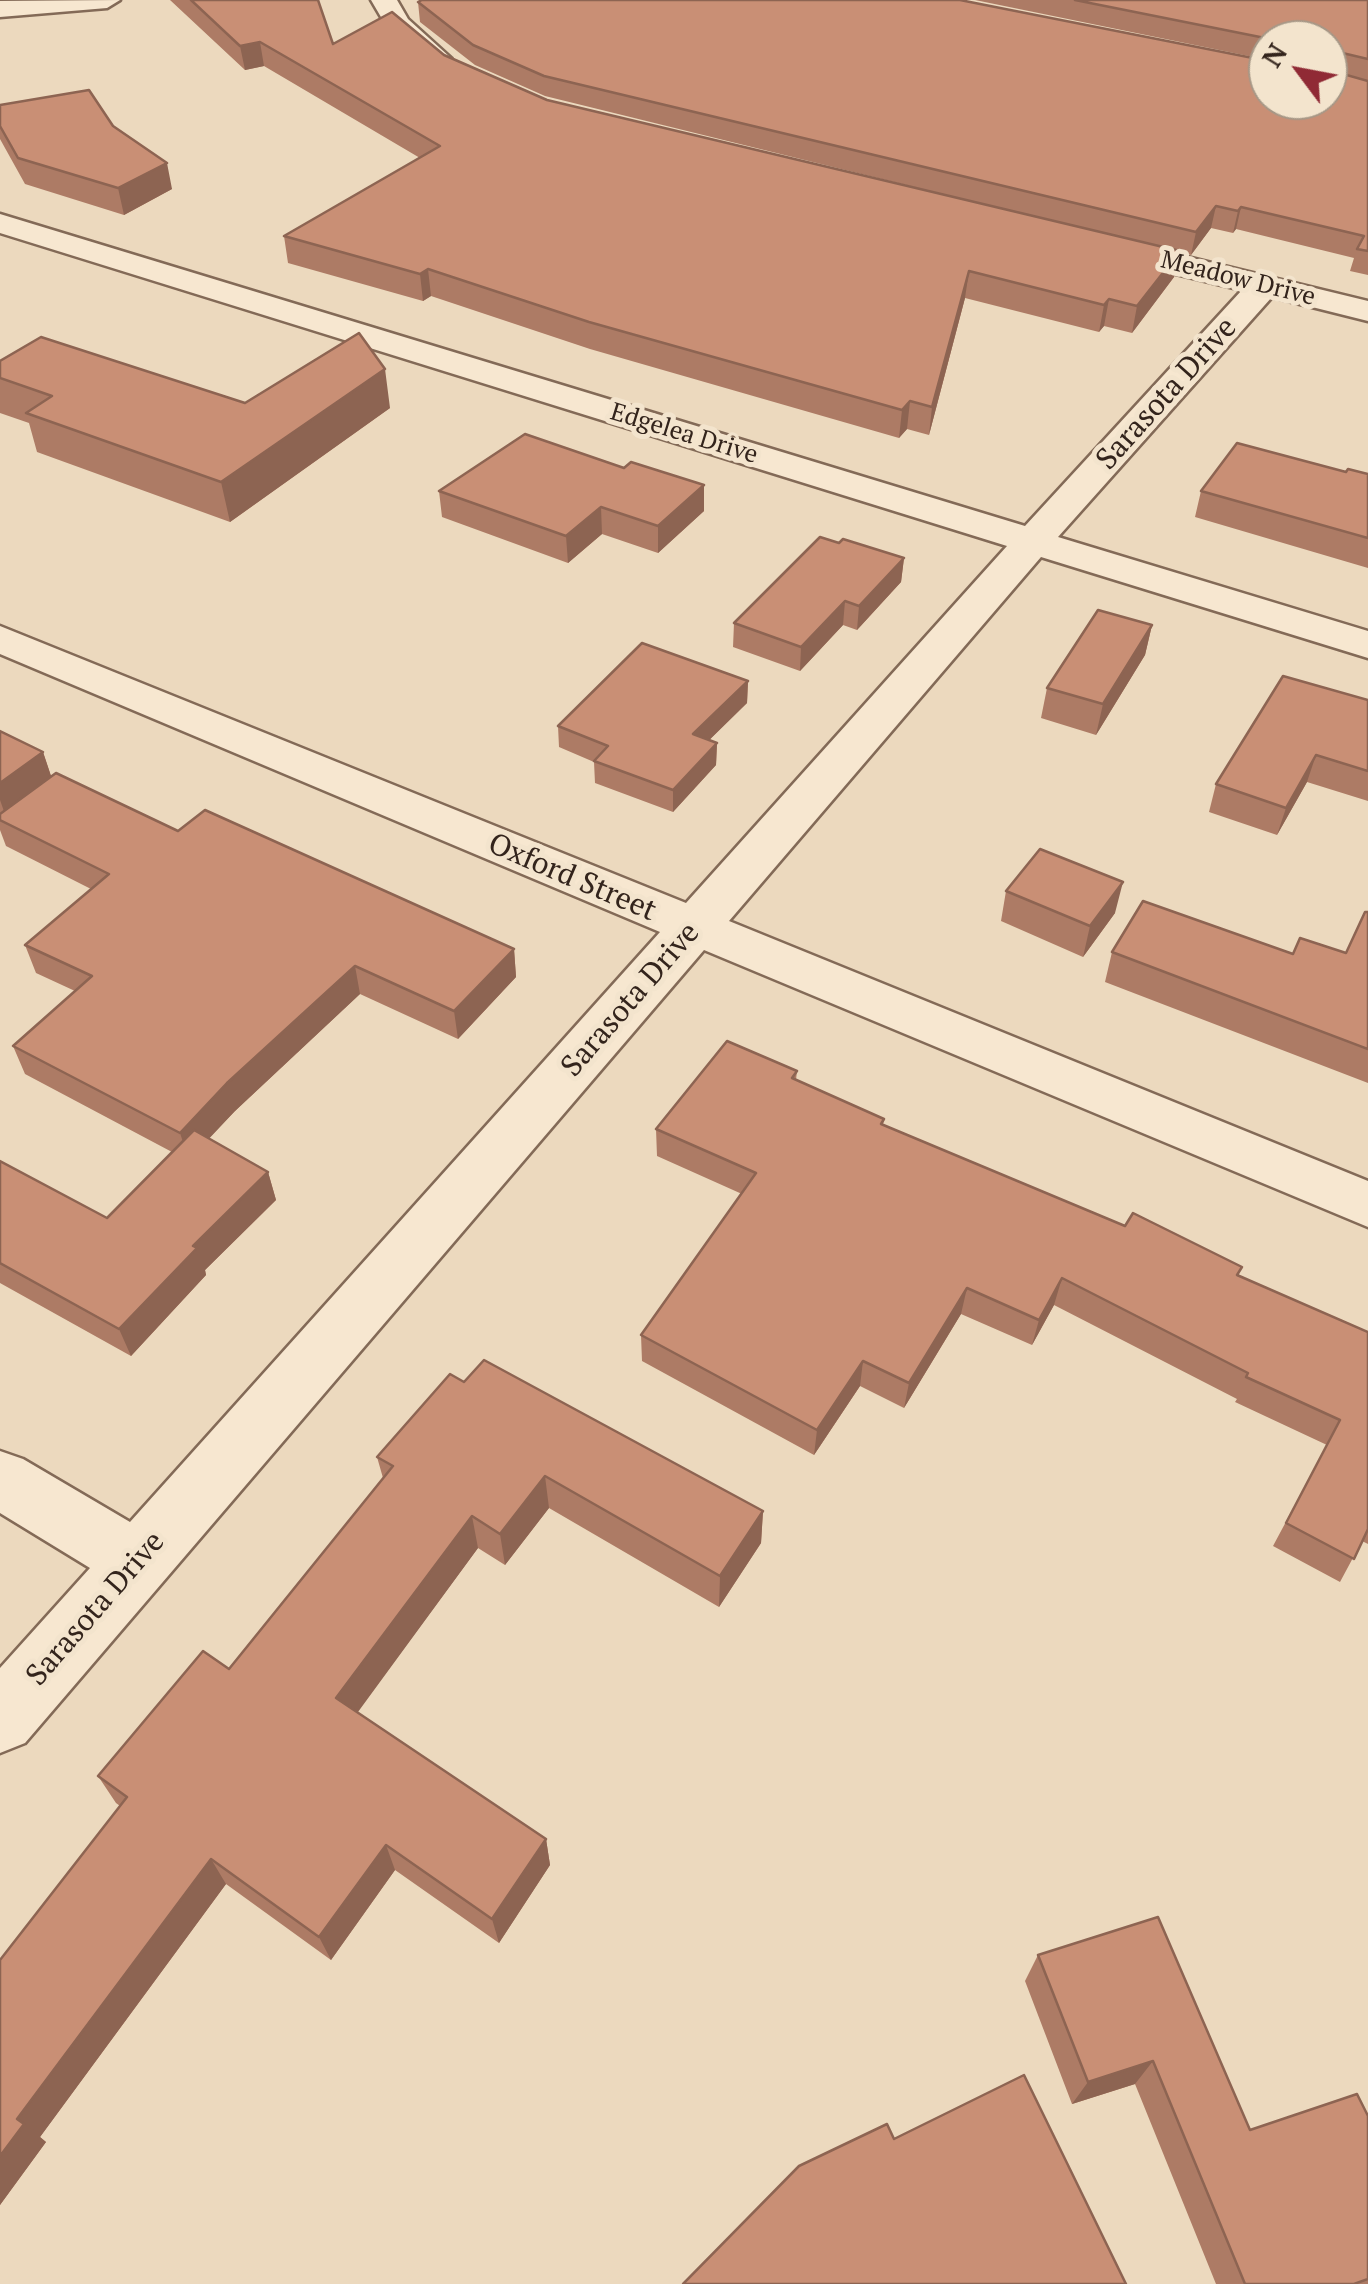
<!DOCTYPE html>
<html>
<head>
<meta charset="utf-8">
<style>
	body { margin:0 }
	#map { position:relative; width:1368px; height:2284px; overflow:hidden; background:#ecd9be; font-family:"PT Serif",serif }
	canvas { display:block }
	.north { position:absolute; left:1248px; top:20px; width:100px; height:100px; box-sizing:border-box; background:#f3e4cd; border:2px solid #a69786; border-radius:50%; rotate:302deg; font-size:28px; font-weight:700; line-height:40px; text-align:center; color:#33241c }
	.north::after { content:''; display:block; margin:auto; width:35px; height:45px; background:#902a35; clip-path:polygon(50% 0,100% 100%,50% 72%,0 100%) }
</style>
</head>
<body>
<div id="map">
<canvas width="1368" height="2284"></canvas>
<div class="north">N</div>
</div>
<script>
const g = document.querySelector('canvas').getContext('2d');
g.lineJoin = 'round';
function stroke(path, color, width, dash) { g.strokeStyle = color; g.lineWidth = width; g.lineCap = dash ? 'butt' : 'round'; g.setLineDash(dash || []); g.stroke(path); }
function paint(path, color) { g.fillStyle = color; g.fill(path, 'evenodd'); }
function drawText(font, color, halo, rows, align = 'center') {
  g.font = font + ' "PT Serif",serif'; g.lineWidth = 10; g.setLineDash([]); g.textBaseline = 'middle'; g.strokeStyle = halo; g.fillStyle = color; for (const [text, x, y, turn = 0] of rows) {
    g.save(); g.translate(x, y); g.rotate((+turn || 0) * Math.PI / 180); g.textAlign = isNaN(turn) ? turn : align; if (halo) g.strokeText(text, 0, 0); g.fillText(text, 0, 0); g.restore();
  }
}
const minor = new Path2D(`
	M120,0l-13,8 -107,9v-16z
	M371,0h26l11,19 43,39 4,6 -4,6h-20l-43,-41z
	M0,214l1025,312 217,-236 -148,-36 -5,-7 5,-7 11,-3 263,64v20l-96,-24 -214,240 310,94v27l-327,-101 -312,364 639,260v46l-664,-277 -679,793 -25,10v-85l90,-100 -90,-55v-62l23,8 107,63 530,-590 -660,-278v-28l686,277 321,-357 -1007,-313z`);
stroke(minor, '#836a57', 5);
paint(minor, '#f7e7d0');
paint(new Path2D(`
	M170,0h148l15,44 111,11 103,45 420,100 -422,-104 -70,-31 -55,-43 -2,-20 850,98 60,-60h-60v20l-293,-60h393v275l-18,-4 4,-13 -118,-29 -3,4 -22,-5 -20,27 -12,-3 -5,25 -42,56 -28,-7 -5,6 -134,-34 -36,137 -22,-6 -8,9 -309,-89 -159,-53 -8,5 -135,-38 -4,-27 136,-78 -156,-92 -19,4z
	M0,105l113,21 59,63 -48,26 -99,-31 -25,-45z
	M0,361l245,42 145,5 -160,114 -193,-70 -8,-29 -29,-10z
	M1346,472l22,2v94l-173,-51 6,-26z
	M439,491l265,20 -46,42 -56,-19 -34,29 -126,-46z
	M839,543l65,15 -3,24 -44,48 -14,-5 -43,46 -67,-24 1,-24z
	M1152,625l-7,30 -49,80 -55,-17 6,-30z
	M748,681l-1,22 -38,37 8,3 -1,22 -43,47 -78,-29 -1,-21 -35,-15 -1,-21z
	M1368,700v101l-61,-19 -30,53 -68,-23 7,-28z
	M0,731l43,21 8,24 127,55 336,118 2,28 -58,62 -98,-45 -125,117 -26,27 59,34 8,28 -71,70 1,5 -75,81 -131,-73v-122l107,57 65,-66 -147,-78 -12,-28 62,-55 -39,-18 -11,-28 66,-56 -85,-43 -6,-16z
	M1006,891l109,22 -32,44 -82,-36z
	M1368,912v171l-263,-101 7,-30 181,2 53,-1z
	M797,1071l-1,9 88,39 -1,6 485,207v212l-6,-3 -22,41 -67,-36 54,-101 -92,-43 2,-3 -183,-94 -22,40 -71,-31 -57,94 -44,-22 -46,69 -172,-94 -1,-26 101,-141 -85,-38 -1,-27z
	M464,1382l299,129 -2,32 -42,64 -170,-99 -44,57 -27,-17 -121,164 189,127 4,26 -51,78 -104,-73 -64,90 -105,-76 -186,253 6,5 -46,63v-245l120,-154 -4,-3 -18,-27 131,-107 154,-191 -6,-21z
	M1038,1955l212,175 118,-14v168h-152l-81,-200 -63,20 -47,-123z`), '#ad7b65');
paint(new Path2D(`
	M260,42l4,24 -19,4 -5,-24z
	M167,163l5,26 -48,26 -6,-27z
	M1216,206l-5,22 -20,27 5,-23z
	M1241,207l-5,22 -3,4 5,-22z
	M1180,251l-6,26 -42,56 5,-27z
	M428,269l3,27 -8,5 -3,-27z
	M969,271l-4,27 -36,137 3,-28z
	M1109,299l-5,27 -5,6 5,-27z
	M385,369l5,39 -160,114 -9,-40z
	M910,401l-3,28 -8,9 3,-28z
	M704,485v26l-46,42v-27z
	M601,507l1,27 -34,29 -2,-27z
	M904,558l-3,24 -44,48 2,-24z
	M845,601l-2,24 -43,46 1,-24z
	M1152,625l-7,30 -49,80 7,-31z
	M748,681l-1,22 -54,53v-22z
	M717,743l-1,22 -43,47v-22z
	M43,752l10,30 -47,35 -6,-17v-17z
	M1316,755l-9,27 -30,53 9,-27z
	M1123,882l-8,31 -32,44 7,-31z
	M514,949l2,28 -58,62 -4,-28z
	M355,966l5,28 -125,117 -46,49 -9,-27 47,-50z
	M268,1172l8,28 -71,70 1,5 -75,81 -12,-27 74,-83z
	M1062,1278l-8,27 -22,40 7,-25z
	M967,1288l-6,26 -57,94 5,-25z
	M863,1361l-3,25 -46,69 3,-25z
	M545,1476l4,32 -44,57 -5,-31z
	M763,1511l-2,32 -42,64 1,-31z
	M472,1516l6,32 -131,179 -11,-29z
	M546,1839l4,26 -51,78 -7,-24z
	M386,1845l9,25 -64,90 -12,-23z
	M211,1859l15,25 -186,253 6,5 -46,63v-49l17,-37z
	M1153,2061l-18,23 -63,20 16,-22z`), '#8d6452');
const building = new Path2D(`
	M191,0h127l15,44 59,-32 52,43 103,45 633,151 -43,55 -28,-7 -5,6 -135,-34 -37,136 -22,-6 -8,9 -313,-88 -161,-53 -8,5 -136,-38 156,-90 -180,-104 -20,4z
	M422,0h538l308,61v39h60v-60h-53l-200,-40h293v59l-34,-8 -5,3v16l39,11v170l-11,-2 7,-13 -123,-29 -3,4 -22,-5 -20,26 -652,-156 -71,-31 -55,-43z
	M89,90l24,36 54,37 -49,25 -100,-30 -18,-32v-21z
	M359,333l26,36 -164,113 -195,-69 26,-17 -52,-18v-17l41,-24 204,66z
	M525,434l99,34 7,-6 73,23 -46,41 -57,-19 -35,29 -127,-45z
	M1237,443l109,29 2,-3 20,5v64l-167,-47z
	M820,537l19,6 4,-4 61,19 -45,48 -14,-5 -44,46 -67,-24z
	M1098,610l54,15 -49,79 -56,-16z
	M642,643l106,38 -55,53 24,9 -44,47 -79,-29 14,-15 -50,-20z
	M1283,676l85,24v71l-52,-16 -30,53 -70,-24z
	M0,731l43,21 -43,31z
	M56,773l122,58 27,-21 309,139 -60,62 -99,-45 -128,117 -47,50 -167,-87 79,-70 -67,-31 84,-71 -109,-54v-6z
	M1040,849l83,33 -33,44 -84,-35z
	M1143,901l150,53 7,-16 46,15 19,-41h3v137l-256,-97z
	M727,1041l70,30 -5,7 92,41 -3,5 244,102 8,-13 109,54 -5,8 131,57v197l-14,30 -68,-36 54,-103 -94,-43 2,-4 -186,-95 -23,42 -72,-32 -58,95 -46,-22 -46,69 -176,-95 115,-162 -100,-44z
	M194,1130l74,42 -75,74 4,2 -78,81 -119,-66v-102l107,57z
	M484,1360l279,151 -43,65 -175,-100 -45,58 -28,-18 -136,182 210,141 -54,80 -106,-74 -67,92 -108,-78 -194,260 7,5 -24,32v-196l127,-163 -29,-21 105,-125 26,18 164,-203 -16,-9 73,-83 14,8z
	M1158,1917l92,213 107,-36 11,22v163l-14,5h-109l-92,-223 -65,21 -50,-127z
	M1024,2075l102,209h-443l116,-118 88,-42 7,15z`);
paint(building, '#c98f75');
stroke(building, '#8d6452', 2.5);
drawText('25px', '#33241c', '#f3e4cd', [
	["Meadow Drive",1238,279,14],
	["Edgelea Drive",684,434,17]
]);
drawText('30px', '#33241c', '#f3e4cd', [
	["Sarasota Drive",1167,394,-48],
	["Oxford Street",572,878,23],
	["Sarasota Drive",631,1000,-49],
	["Sarasota Drive",96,1609,-49]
]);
</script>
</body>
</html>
